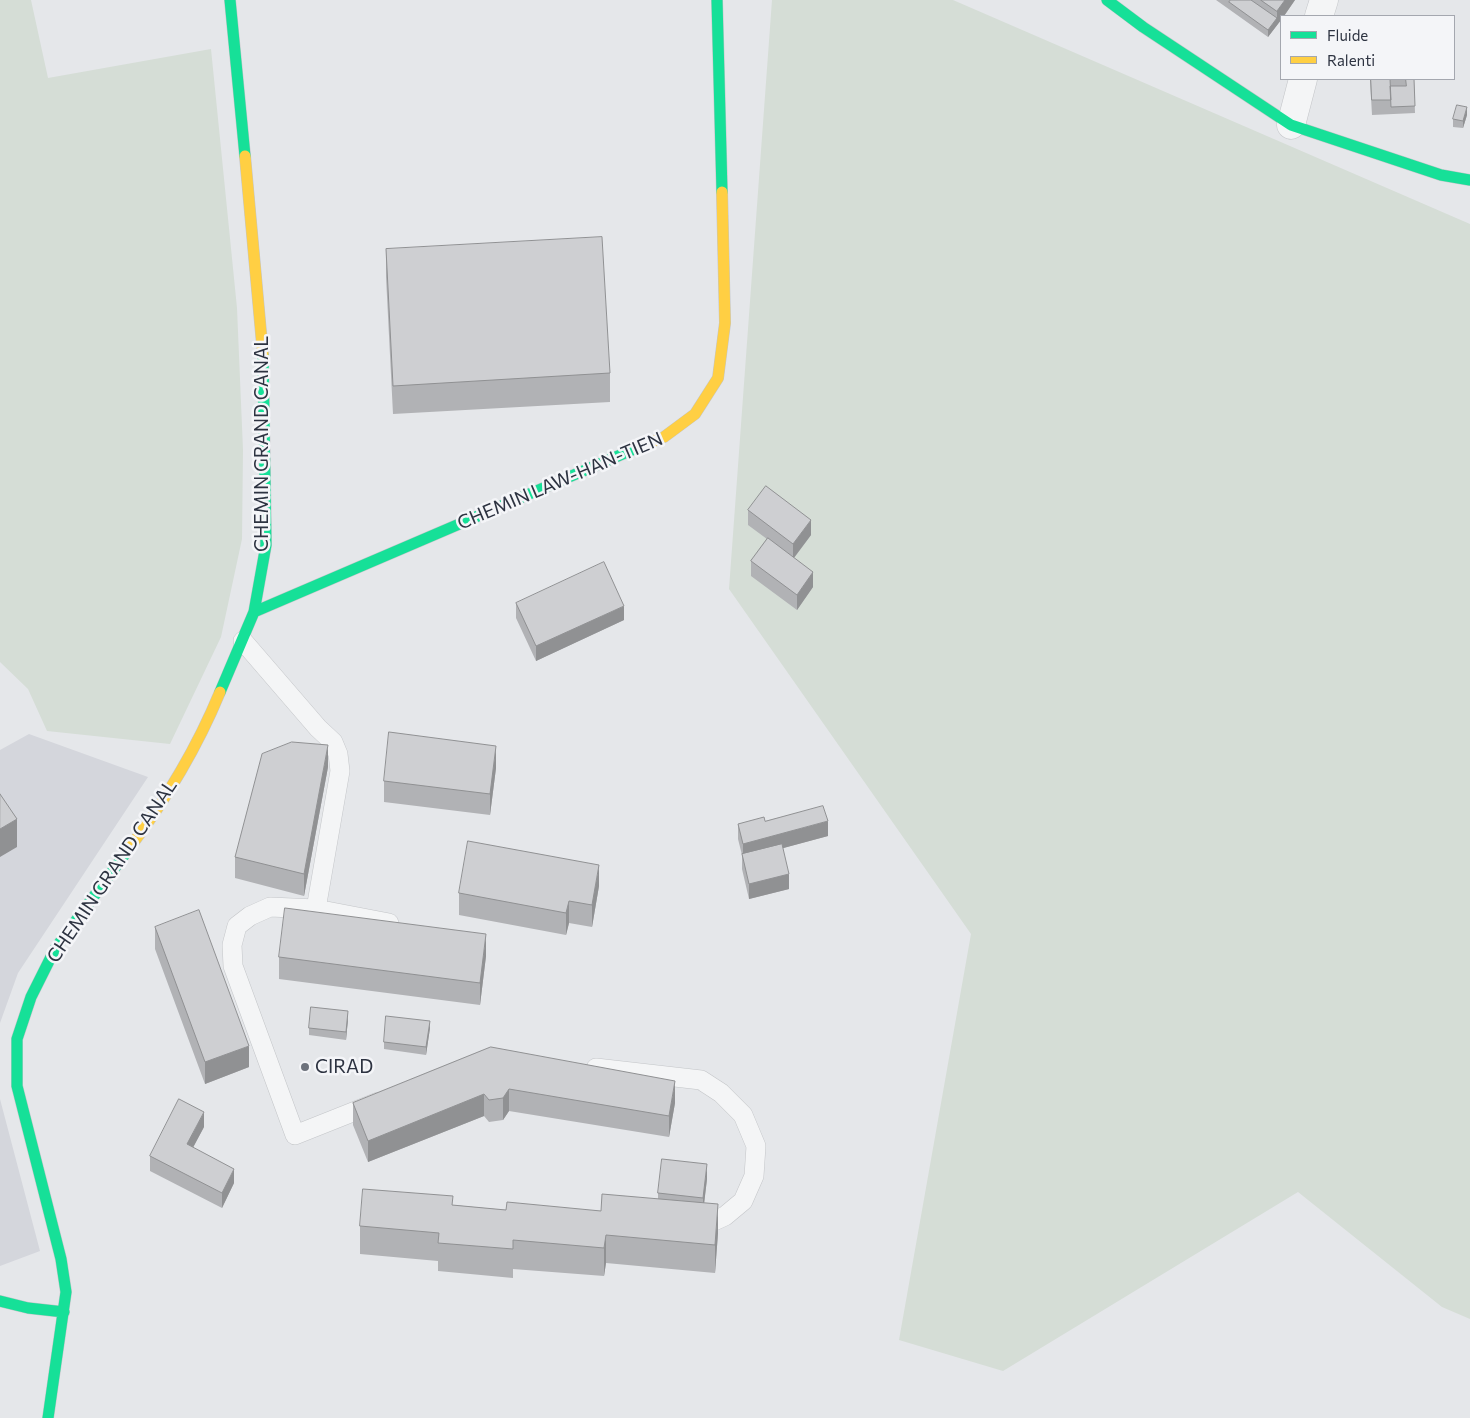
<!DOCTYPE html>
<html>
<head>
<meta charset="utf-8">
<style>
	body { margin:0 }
	#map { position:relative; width:1470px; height:1418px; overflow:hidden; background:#e5e7ea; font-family:Commissioner,sans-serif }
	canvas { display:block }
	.legend { position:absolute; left:1280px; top:15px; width:175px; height:65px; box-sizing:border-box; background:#f4f5f8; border:1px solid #a4a7af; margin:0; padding:6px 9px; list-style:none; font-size:15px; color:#2d3341 }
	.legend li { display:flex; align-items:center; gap:10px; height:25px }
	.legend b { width:25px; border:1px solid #a4a7af }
</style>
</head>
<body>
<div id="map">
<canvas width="1470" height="1418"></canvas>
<ul class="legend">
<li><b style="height:6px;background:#16e098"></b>Fluide</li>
<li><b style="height:6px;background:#ffcf43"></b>Ralenti</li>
</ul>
</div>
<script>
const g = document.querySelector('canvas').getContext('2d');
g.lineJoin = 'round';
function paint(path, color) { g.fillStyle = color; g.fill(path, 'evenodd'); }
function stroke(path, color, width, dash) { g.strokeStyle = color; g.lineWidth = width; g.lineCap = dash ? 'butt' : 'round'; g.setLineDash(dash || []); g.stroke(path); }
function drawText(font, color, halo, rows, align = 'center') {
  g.font = font + ' Commissioner,sans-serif'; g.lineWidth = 5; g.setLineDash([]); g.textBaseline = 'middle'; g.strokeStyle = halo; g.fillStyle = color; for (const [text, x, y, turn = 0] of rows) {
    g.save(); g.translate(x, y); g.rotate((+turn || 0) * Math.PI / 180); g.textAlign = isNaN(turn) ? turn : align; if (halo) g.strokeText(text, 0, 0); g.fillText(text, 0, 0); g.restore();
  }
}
paint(new Path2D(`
	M29,734l119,43 -130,196 -18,50v-273z
	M0,1099l40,152 -40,15z`), '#d4d6dc');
paint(new Path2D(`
	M0,0h31l17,78 163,-29 26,259 6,142 -1,89 -21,98 -51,107 -123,-13 -19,-42 -28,-27z
	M772,0h181l517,224v1095l-28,-12 -144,-115 -295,179 -104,-31 72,-406 -242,-345z`), '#d5ddd6');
const lane = new Path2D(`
	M243,641l75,87 15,14 5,12 2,17 -24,138
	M596,1068l105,12 20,13 22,22 13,31 -2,30 -11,25 -18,15 -13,6 -18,-1
	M378,1102l-83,33 -62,-169 -1,-21 5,-19 13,-10 20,-9 46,2 73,14`);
const street = new Path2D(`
	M1319,16l5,-16
	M1291,125l12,-46`);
const fast = new Path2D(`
	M230,0l15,156
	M717,0l5,192
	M1107,0l36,27 148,98 150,50 29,5
	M254,612l385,-165
	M220,692l34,-80 12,-67 -3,-190
	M0,1301l28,7 36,4
	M48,1418l18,-126 -5,-33 -44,-173v-47l14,-42 24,-48 73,-99`);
const slow = new Path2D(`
	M245,156l18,199
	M639,447l25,-10 31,-23 23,-36 7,-55 -3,-131
	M128,850c37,-49 69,-102 92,-158`);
stroke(lane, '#c3c5c8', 20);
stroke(street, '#c3c5c8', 29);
stroke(fast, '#c3c5c8', 12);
stroke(slow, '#c3c5c8', 12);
stroke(lane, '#f4f5f6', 19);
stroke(street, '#f4f5f6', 28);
stroke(fast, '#16e098', 11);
stroke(slow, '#ffcf43', 11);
paint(new Path2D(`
	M1216,0h79l-11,16h-3v4l-13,17z
	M1370,79h44l1,34 -43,2z
	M1467,115l-4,13 -10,-1v-8z
	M386,249l224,124v29l-217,12 -7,-137z
	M748,510l63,25 -17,23 19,29 -16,23 -46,-34v-15l16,-22 -19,-14z
	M516,603l108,17 -88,41 -20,-43z
	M328,767l-24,129 -69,-18v-21z
	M496,768l-6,47 -106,-13v-21z
	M765,821l63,15 -45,12 6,41 -40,10 -7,-30v-14l-4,-16v-15z
	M599,886l-7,41 -23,-4 -3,12 -107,-20v-22z
	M155,927l94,140 -44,17 -50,-135z
	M486,956l-6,49 -201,-26v-22z
	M348,1019l-2,21 -37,-5v-7z
	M430,1028l-4,27 -42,-6v-7z
	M491,1047l184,56 -6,34 -160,-26 -6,9 -14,2 -5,-6 -116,46 -15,-37v-22z
	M204,1127l-11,20 41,36 -12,25 -72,-37v-15z
	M707,1179l-3,24 14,30 -3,40 -109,-10 -2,13 -91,-7v9l-75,-7v-10l-78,-7v-28l93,-21 53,5 95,1 57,-12v-6z`), '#b1b2b5');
paint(new Path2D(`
	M1285,0h10l-11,16h-3v4l-13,17v-7l9,-12v-7z
	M1467,107v8l-4,13v-7z
	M811,520v15l-18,24v-15z
	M813,572v15l-16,23v-15z
	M624,606v14l-88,41v-15z
	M328,745v22l-24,129v-22z
	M496,746v22l-6,47v-21z
	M17,819v28l-17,10v-28z
	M828,821v15l-85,23v-15z
	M599,865v21l-7,41v-22z
	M789,874v15l-40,10v-15z
	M569,901v22l-3,12v-22z
	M486,934v22l-6,49v-22z
	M348,1011v8l-2,21v-8z
	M430,1021v7l-4,27v-8z
	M249,1046v21l-44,17v-22z
	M675,1081v22l-6,34v-21z
	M509,1089v22l-6,9v-22z
	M484,1094v22l-116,46v-21z
	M204,1112v15l-17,32v-15z
	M707,1164v15l-4,34v-15z
	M234,1169v14l-12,25v-15z
	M718,1204v29l-3,40v-28z
	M606,1235v28l-2,13v-28z`), '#909193');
const building = new Path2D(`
	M1231,0h20l26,18 -9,12 -39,-28z
	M1261,0h24l-8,11z
	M1371,79h19l1,21h-19z
	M1406,79h8l1,27 -24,1 -1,-21h16z
	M1457,105l10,2 -4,14 -10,-2z
	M602,237l8,136 -217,13 -7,-137z
	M766,486l45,34 -18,24 -45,-34z
	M768,538l45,34 -16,23 -46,-34z
	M604,562l20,44 -88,40 -20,-43z
	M389,732l107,14 -6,48 -106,-13z
	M292,742l36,3 -24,129 -69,-17 27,-103z
	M0,794l17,25 -17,10z
	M823,806l5,15 -85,23 -5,-20 26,-7 1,4z
	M468,841l131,24 -7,40 -23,-4 -3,12 -107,-20z
	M782,844l7,30 -40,10 -7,-30z
	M285,908l201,26 -6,49 -201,-26z
	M199,910l50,136 -44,16 -50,-135z
	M311,1007l37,4 -2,21 -37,-4z
	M386,1016l44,5 -4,26 -42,-5z
	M491,1047l184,34 -6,35 -160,-27 -6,9 -14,2 -5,-6 -116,47 -15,-38z
	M179,1099l25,13 -17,32 47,25 -12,24 -72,-37z
	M662,1159l45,5 -4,34 -45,-5z
	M363,1189l90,7 -1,9 54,5 1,-8 94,9 1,-17 116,10 -3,41 -109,-10 -2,13 -91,-8v9l-75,-6 1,-10 -79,-7z`);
paint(building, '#cecfd2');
stroke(building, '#909193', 1);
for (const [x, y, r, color] of [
	[305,1067,5,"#6d727c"]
]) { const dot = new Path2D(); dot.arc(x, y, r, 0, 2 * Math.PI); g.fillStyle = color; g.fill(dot); stroke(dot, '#f4f5f8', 2); }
drawText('19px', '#2d3341', '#f4f5f8', [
	["CHEMIN GRAND CANAL",262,444,-90],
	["CHEMIN LAW-HAN-TIEN",560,481,-23],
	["CHEMIN GRAND CANAL",112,871,-56]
]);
drawText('19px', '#2d3341', '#f4f5f8', [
	["CIRAD",315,1067]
], 'left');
</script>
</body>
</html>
